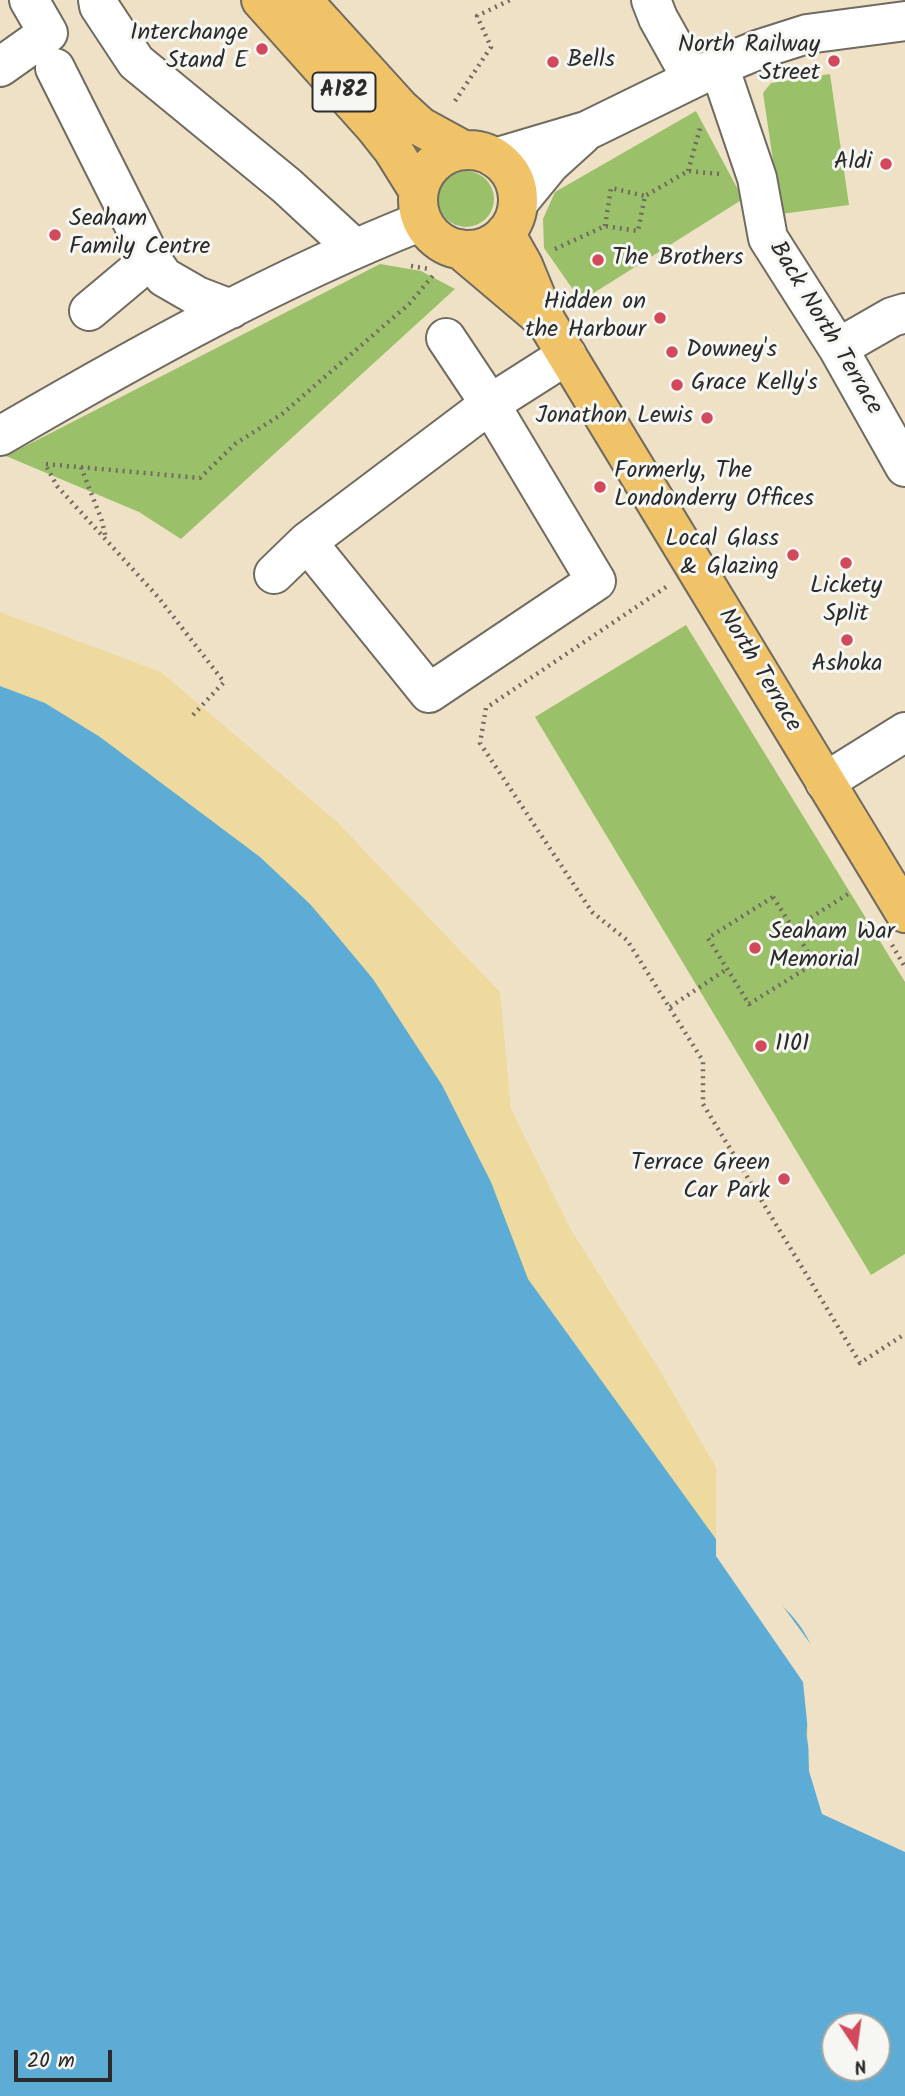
<!DOCTYPE html>
<html>
<head>
<meta charset="utf-8">
<style>
	body { margin:0 }
	#map { position:relative; width:905px; height:2096px; overflow:hidden; background:#efe1c5; font-family:Kalam,sans-serif }
	canvas { display:block }
	.north { position:absolute; left:821px; top:2012px; width:70px; height:70px; box-sizing:border-box; background:#f6f6f2; border:2px solid #a5a5a2; border-radius:50%; rotate:167deg; font-size:19px; font-weight:700; line-height:28px; text-align:center; color:#2b2b2b }
	.north::after { content:''; display:block; margin:auto; width:24px; height:32px; background:#d1495b; clip-path:polygon(50% 0,100% 100%,50% 72%,0 100%) }
	.scale { position:absolute; left:14px; top:2050px; width:98px; height:32px; box-sizing:border-box; border:4px solid #2b2b2b; border-top:0; padding-left:9px; font-size:21px; line-height:24px; white-space:nowrap; color:#2b2b2b; -webkit-text-stroke:5px #f6f6f2; paint-order:stroke }
</style>
</head>
<body>
<div id="map">
<canvas width="905" height="2096"></canvas>
<div class="north">N</div>
<div class="scale">20 m</div>
</div>
<script>
const g = document.querySelector('canvas').getContext('2d');
g.lineJoin = 'round';
function paint(path, color) { g.fillStyle = color; g.fill(path, 'evenodd'); }
function stroke(path, color, width, dash) { g.strokeStyle = color; g.lineWidth = width; g.lineCap = dash ? 'butt' : 'round'; g.setLineDash(dash || []); g.stroke(path); }
function drawText(font, color, halo, rows, align = 'center') {
  g.font = font + ' Kalam,sans-serif'; g.lineWidth = 6; g.setLineDash([]); g.textBaseline = 'middle'; g.strokeStyle = halo; g.fillStyle = color; for (const [text, x, y, turn = 0] of rows) {
    g.save(); g.translate(x, y); g.rotate((+turn || 0) * Math.PI / 180); g.textAlign = isNaN(turn) ? turn : align; if (halo) g.strokeText(text, 0, 0); g.fillText(text, 0, 0); g.restore();
  }
}
paint(new Path2D(`
	M830,74l19,131 -68,9 -18,-121 8,-10z
	M696,111l47,88 -162,102 -37,-53 -1,-29 12,-27z
	M438 199a28 28 0 1 1 56 0a28 28 0 1 1-56 0Z
	M380,264l41,7 34,18 -274,250 -42,-27 -133,-56z
	M686,625l219,357v272l-34,21 -336,-558z`), '#9bc06a');
paint(new Path2D(`
	M0,612l161,60 175,149 164,171 11,117 60,121 89,141 56,96v89l87,126 5,49 1,40 -809,-495z`), '#eeda9e');
paint(new Path2D(`
	M0,686l45,17 55,34 160,120 50,47 23,27 40,48 69,106 49,97 37,97 216,299c39,23 74,55 75,104 0,15 -10,31 -12,46 -3,21 14,54 31,65 9,7 54,16 67,20v283h-905zM835,2026h42v42h-42z`), '#5cacd6');
paint(new Path2D(`
	M716,1533l31,43 24,14 44,60 5,13 2,21 -12,46 1,14 8,21 10,16 12,10 14,7 43,9 7,3v42l-83,-38 -13,-43 -1,-40 -5,-49 -87,-126z`), '#efe1c5');
const minor = new Path2D(`
	M98,0l1,6 37,56 151,124 67,62
	M651,0l7,18 34,61
	M719,66l38,112 11,60 70,110 67,119
	M0,67l48,-34 -19,-33
	M55,68l96,191 13,18 33,19 34,13
	M495,158l91,-27 133,-65 41,-17 47,-15 98,-13
	M518,203l32,-39 32,-29
	M89,311l62,-52
	M446,338l44,66 106,177 -167,112 -122,-151 183,-138 77,-49
	M838,348l54,-31 13,-4
	M0,436c136,-79 275,-157 422,-215
	M274,574l33,-32
	M825,782l80,-50`);
const major = new Path2D(`
	M261,0l113,126 19,24 25,40
	M302,0l98,108 21,19 42,23
	M418 200a50 50 0 1 1 100 0a50 50 0 1 1-100 0Z
	M505,233l18,32 23,56 359,592
	M460,249l84,71`);
stroke(minor, '#706b61', 42);
stroke(major, '#706b61', 42);
stroke(new Path2D(`
	M455,101l36,-54 -14,-31 33,-16
	M688,171l13,-46
	M605,226l6,-38 34,8
	M555,249l50,-23 33,5 7,-35 43,-25 31,3
	M411,266l19,3
	M81,467l21,54 4,18
	M666,587l-180,121 -6,35 112,169 35,28 76,121v43l157,259 45,-29
	M193,715l31,-33 -66,-85 -101,-111 -12,-22 155,14 35,-34 47,-30 127,-110 27,-32
	M773,897l42,66 -66,41 -41,-66z
	M793,929l58,-37
	M892,945l13,22
	M670,1007l57,-38`), '#706b61', 4.5, [2, 5]);
stroke(minor, '#fff', 38);
stroke(major, '#f1c369', 38);
for (const [x, y, r, color] of [
	[262,49,7,"#d1495b"],
	[834,61,7,"#d1495b"],
	[553,62,7,"#d1495b"],
	[886,164,7,"#d1495b"],
	[55,235,7,"#d1495b"],
	[598,260,7,"#d1495b"],
	[660,318,7,"#d1495b"],
	[672,352,7,"#d1495b"],
	[677,385,7,"#d1495b"],
	[707,418,7,"#d1495b"],
	[600,487,7,"#d1495b"],
	[793,555,7,"#d1495b"],
	[846,563,7,"#d1495b"],
	[847,640,7,"#d1495b"],
	[755,948,7,"#d1495b"],
	[761,1046,7,"#d1495b"],
	[784,1179,7,"#d1495b"]
]) { const dot = new Path2D(); dot.arc(x, y, r, 0, 2 * Math.PI); g.fillStyle = color; g.fill(dot); stroke(dot, '#f6f6f2', 2.5); }
for (const [x, y, w] of [
	[344,92,63]
]) { const box = new Path2D(); box.roundRect(x - w / 2, y - 19.5, w, 39, 5); g.fillStyle = '#f6f6f2'; g.fill(box); stroke(box, '#2b2b2b', 2); }
drawText('bold 23px', '#2b2b2b', null, [
	["A182",344,92]
]);
drawText('24px', '#2b2b2b', '#f6f6f2', [
	["Interchange",248,35,"right"],
	["Stand E",248,63,"right"],
	["North Railway",820,47,"right"],
	["Street",820,75,"right"],
	["Bells",567,62],
	["Aldi",872,164,"right"],
	["Seaham",69,221],
	["Family Centre",69,249],
	["The Brothers",612,260],
	["Hidden on",646,304,"right"],
	["the Harbour",646,332,"right"],
	["Downey's",686,352],
	["Grace Kelly's",691,385],
	["Jonathon Lewis",693,418,"right"],
	["Formerly, The",614,473],
	["Londonderry Offices",614,501],
	["Local Glass",779,541,"right"],
	["& Glazing",779,569,"right"],
	["Lickety",846,588,"center"],
	["Split",846,616,"center"],
	["Ashoka",847,666,"center"],
	["Seaham War",769,934],
	["Memorial",769,962],
	["1101",775,1046],
	["Terrace Green",770,1165,"right"],
	["Car Park",770,1193,"right"]
], 'left');
drawText('24px', '#2b2b2b', '#f6f6f2', [
	["Back North Terrace",824,329,59],
	["North Terrace",758,671,59]
]);
</script>
</body>
</html>
